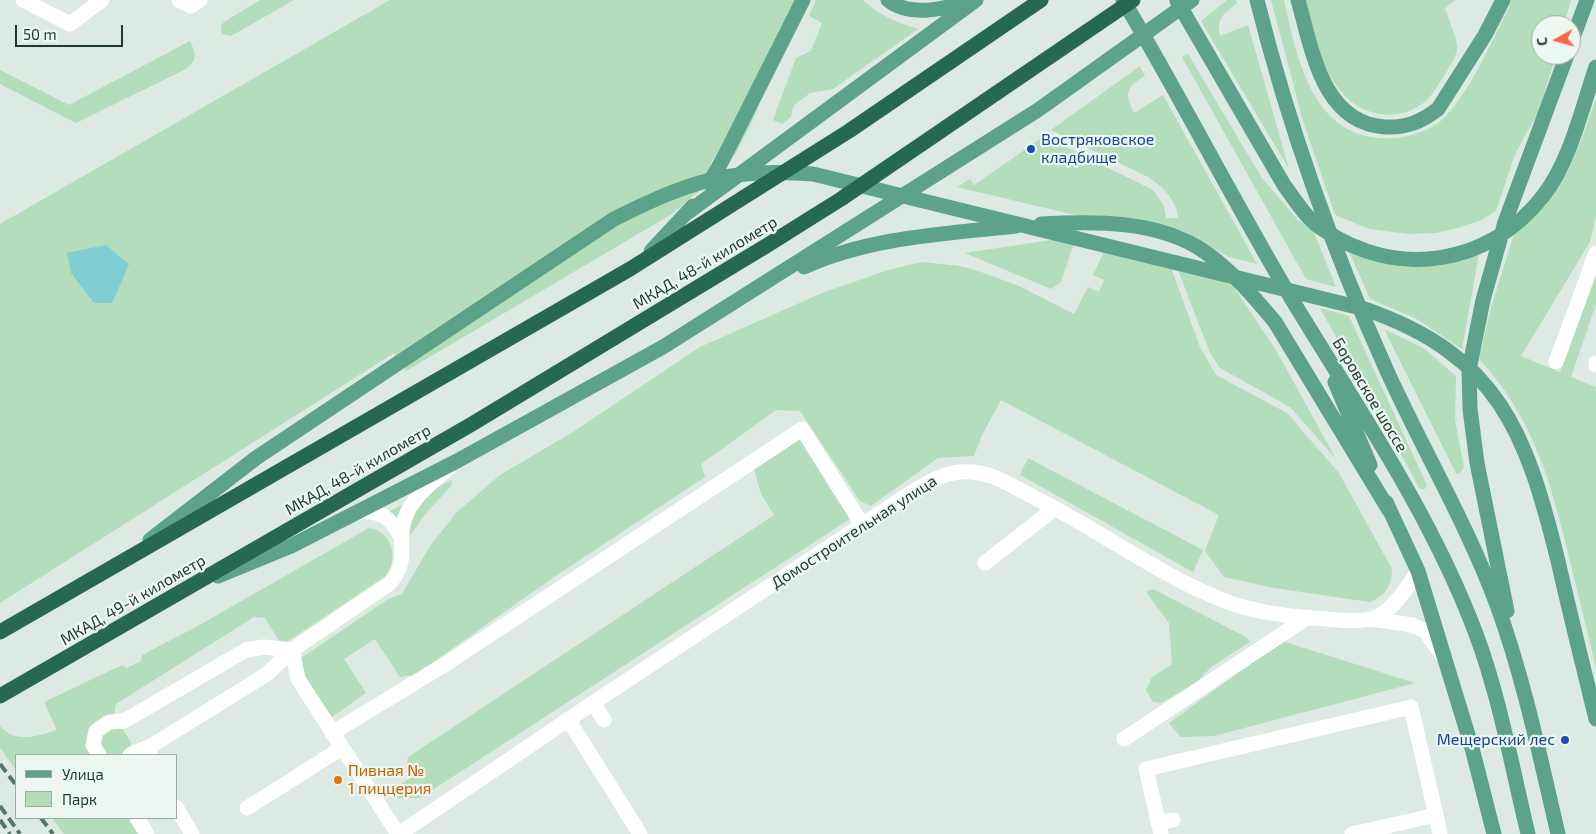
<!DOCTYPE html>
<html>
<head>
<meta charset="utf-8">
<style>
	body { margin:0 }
	#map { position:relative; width:1596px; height:834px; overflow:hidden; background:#dceae3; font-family:"Exo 2",sans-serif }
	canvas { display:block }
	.legend { position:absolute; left:15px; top:754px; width:162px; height:65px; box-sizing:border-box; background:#edf7f1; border:1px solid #9aaba4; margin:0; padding:6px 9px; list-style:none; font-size:15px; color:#1d3a30 }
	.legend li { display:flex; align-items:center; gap:10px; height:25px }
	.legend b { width:25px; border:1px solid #9aaba4 }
	.north { position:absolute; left:1531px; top:15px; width:50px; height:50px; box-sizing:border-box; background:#edf7f1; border:1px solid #9aaba4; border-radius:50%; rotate:263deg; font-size:14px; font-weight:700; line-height:20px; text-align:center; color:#1d3a30 }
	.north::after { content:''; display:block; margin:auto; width:18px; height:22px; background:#fc6548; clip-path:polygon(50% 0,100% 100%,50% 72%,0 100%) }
	.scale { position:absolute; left:15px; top:25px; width:108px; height:22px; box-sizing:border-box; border:2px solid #1d3a30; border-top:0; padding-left:6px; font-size:15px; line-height:18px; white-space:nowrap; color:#1d3a30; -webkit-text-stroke:4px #edf7f1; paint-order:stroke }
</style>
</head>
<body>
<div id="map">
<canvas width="1596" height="834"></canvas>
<ul class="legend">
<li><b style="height:6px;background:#5da38b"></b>Улица</li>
<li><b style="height:14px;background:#b3ddbb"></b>Парк</li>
</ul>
<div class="north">С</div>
<div class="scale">50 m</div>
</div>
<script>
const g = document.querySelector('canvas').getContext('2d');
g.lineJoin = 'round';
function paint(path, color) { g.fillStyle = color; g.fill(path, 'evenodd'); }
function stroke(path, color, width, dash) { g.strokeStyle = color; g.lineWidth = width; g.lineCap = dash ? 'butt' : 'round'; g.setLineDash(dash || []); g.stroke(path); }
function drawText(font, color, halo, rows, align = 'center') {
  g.font = font + ' "Exo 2",sans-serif'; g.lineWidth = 4.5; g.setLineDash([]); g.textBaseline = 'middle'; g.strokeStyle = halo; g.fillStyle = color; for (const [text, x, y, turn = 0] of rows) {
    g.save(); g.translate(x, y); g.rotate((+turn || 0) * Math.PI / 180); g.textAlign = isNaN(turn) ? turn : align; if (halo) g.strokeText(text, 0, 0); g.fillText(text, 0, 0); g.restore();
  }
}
paint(new Path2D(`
	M260,0h34l-63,36 -9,-2 -1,-8 3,-4z
	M390,0h406l-43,120 -18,35 -22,4 -15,33 -26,22 -266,157 -12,-18 -394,250v-379z
	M816,0h47c16,16 34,22 55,29l-85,60 -23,4 -17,13 -2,11 -9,7 -9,-4 23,-62 15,-7 11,-28 -13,-7z
	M1227,0h9l1,3c-12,12 -21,12 -17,33l28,-11 41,144 -88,-148z
	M1271,0h13c13,60 30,145 111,138 16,-1 39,-9 51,-22 27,-30 44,-72 63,-108l2,-8h60l-7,25h-23v30h15l-17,56 -24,43 -19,57 -15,9 -23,8 -22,5 -27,1 -40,-5 -34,-14 -32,-94z
	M1306,0h149l-10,8c3,10 13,32 12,41 -1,9 -9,19 -13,27 -6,9 -11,18 -18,25 -28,23 -66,16 -87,-12 -20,-25 -26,-59 -33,-89z
	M190,41c6,13 8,19 -4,28l-110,54 -76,-39v-14l69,35z
	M1188,54l74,124 36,42 15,10 23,57 -30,-8 -124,-222z
	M1140,66l5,10c-19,11 -21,17 -11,37l29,-18 94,169 -28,-7 -46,-26 -27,-7 -64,-5 -135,-32 13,-8 4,6 52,-36 3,5 7,-5 -3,-5 11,-8 109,54 11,16 2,12h12c-1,-18 -16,-32 -30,-41l-97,-47z
	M1596,98v118l-6,26 -69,114 39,16 36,-98v30l-25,73 25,10v281c-9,-39 -19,-77 -28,-115 -18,-74 -36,-137 -89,-194l13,-55 24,-76 33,-30 19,-28 15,-34z
	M1058,239l16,4 -13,39 -10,7 -86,-36z
	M1480,248l-18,101 -47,-31 -45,-19 -22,-50 22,7z
	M1105,250l66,18 29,79 16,28 71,38 52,60 53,96c-1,17 -5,26 -22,33l-96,-14 -50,-11 -19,-26 14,-36 -218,-115 -20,37 -7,19 -36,2 -67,48 -11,-5 -60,-90 -24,-1 -75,54 4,13 -151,100 -139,98 -15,2 -25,-38 -31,20 22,34 -34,24 -37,-55 95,-64 12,-4 28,-48 27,-34 43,-37 73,-43 127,-85 122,-54 66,-23 34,-8 38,4 21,6 38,14 55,28 14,-27 11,5 5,-12 -11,-5z
	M1178,270l53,13 45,67 60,109 -46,-52 -70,-39 -10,-15z
	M1320,308l29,8 78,169 -2,4h-5z
	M1384,329l41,20 31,27 -1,44 9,48 -5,6 -3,-1z
	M802,429l54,86 -436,283h-26l-1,-9 19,-12 -6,-9 2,-11 366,-242 -13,-21 -9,-32z
	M1028,458l175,92 -10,22 -173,-97z
	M452,480l-1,6 -25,27 -19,27 -19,-28z
	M369,528c23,3 30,31 17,48l-104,69 -17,-27 -11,-1 -138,87 -2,12 17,26 -2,13h-113v15l-16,-22v-22c16,18 37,10 57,4l-13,-28 78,-37 5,3 14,-7 1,-6 54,-28z
	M1153,589l93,48 4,5 -39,25 -14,15 -36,21 -8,-1 -7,-12 6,-13 20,-13 -3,-41 -23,-31z
	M1282,641l133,42 -201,53 -33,1 -12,-14z
	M52,818h92l10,16h-90z`), '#b3ddbb');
paint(new Path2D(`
	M106,245l23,19 -17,39h-18l-23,-30 -4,-20z`), '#7fced4');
stroke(new Path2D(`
	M23,0l47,24 32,-24
	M179,0l12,6 9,-6
	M1556,362l40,-109
	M1596,363v2
	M357,512c25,-2 33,5 45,27
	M985,563l70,-55
	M1372,619l40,6 13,6 17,24
	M292,650l6,29 100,155
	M593,703l11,17
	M568,719l72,115
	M332,733l112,-68 358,-236 61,97
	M1124,739l184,-122
	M99,755l-6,-10 3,-14 13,-9 15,-1 122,-71 18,-3 28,3
	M130,755l21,-9
	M150,755l1,-9 116,-72 25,-24 98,-67c20,-24 7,-36 14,-62 6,-22 28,-39 45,-53
	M176,807l16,27
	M247,808l95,-60
	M1436,815l4,19
	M137,818l10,16
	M1158,823l15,-3
	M399,834l194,-131 319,-211c20,-12 36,-22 60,-20 25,2 47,18 69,29 63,32 121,76 187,101 26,10 58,14 86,16 18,1 39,5 57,1 19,-4 37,-32 47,-48
	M1161,834l-15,-65 265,-62 25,108 -84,19`), '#fff', 15);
stroke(new Path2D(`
	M888,0c21,17 58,10 80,0
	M1123,0c58,98 110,200 168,298 66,109 140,216 185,336 24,64 36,134 52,200
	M1257,0c32,128 76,251 130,371 36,79 80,153 110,234 27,74 43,152 61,229
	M1298,0c14,49 24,123 87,127 21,1 36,-5 53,-18l47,-74 18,-35
	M1177,1l107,184c11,15 23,35 40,45 72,49 165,36 219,-34 27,-34 39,-88 53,-129
	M1571,43l16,-43
	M709,183l13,-22 81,-161
	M687,213l289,-213
	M1041,224c53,-3 118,-4 164,28 26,18 49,45 70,70l114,188
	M651,251l42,-45
	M804,267c66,-30 141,-33 212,-41
	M1335,382l35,83
	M1386,502l32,69 54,177 22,86
	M150,540l106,-82 358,-239c74,-37 116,-52 199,-45l552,135c134,47 161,123 193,252 12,53 25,105 38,158
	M218,576l73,-30 166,-85 206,-114 375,-237 154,-110
	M1507,611l-30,-148 -7,-54 -1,-39 14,-70 22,-78 62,-167`), '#5da38b', 15);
stroke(new Path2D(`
	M0,632l630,-363 219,-138 192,-131
	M0,696l472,-272 294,-178 75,-47 292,-199`), '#276855', 15);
stroke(new Path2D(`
	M0,764l16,21
	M0,806l20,28
	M41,818l12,16
	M0,820l10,14`), '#57766b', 4, [10, 5]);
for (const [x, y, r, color] of [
	[1031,149,5,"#1a4fb4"],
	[1565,740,5,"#1a4fb4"],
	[338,780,5,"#e8710a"]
]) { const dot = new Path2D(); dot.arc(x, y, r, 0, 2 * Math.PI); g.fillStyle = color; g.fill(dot); stroke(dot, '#edf7f1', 2); }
drawText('16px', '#164399', '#edf7f1', [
	["Востряковское",1041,140],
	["кладбище",1041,158],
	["Мещерский лес",1555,740,"right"]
], 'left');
drawText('16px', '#1d3a30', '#edf7f1', [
	["МКАД, 48-й километр",705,263,-31],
	["Боровское шоссе",1370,395,59],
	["МКАД, 48-й километр",358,470,-30],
	["Домостроительная улица",854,532,-33],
	["МКАД, 49-й километр",133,600,-30]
]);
drawText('16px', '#c56008', '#edf7f1', [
	["Пивная №",348,771],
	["1 пиццерия",348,789]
], 'left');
</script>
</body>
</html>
